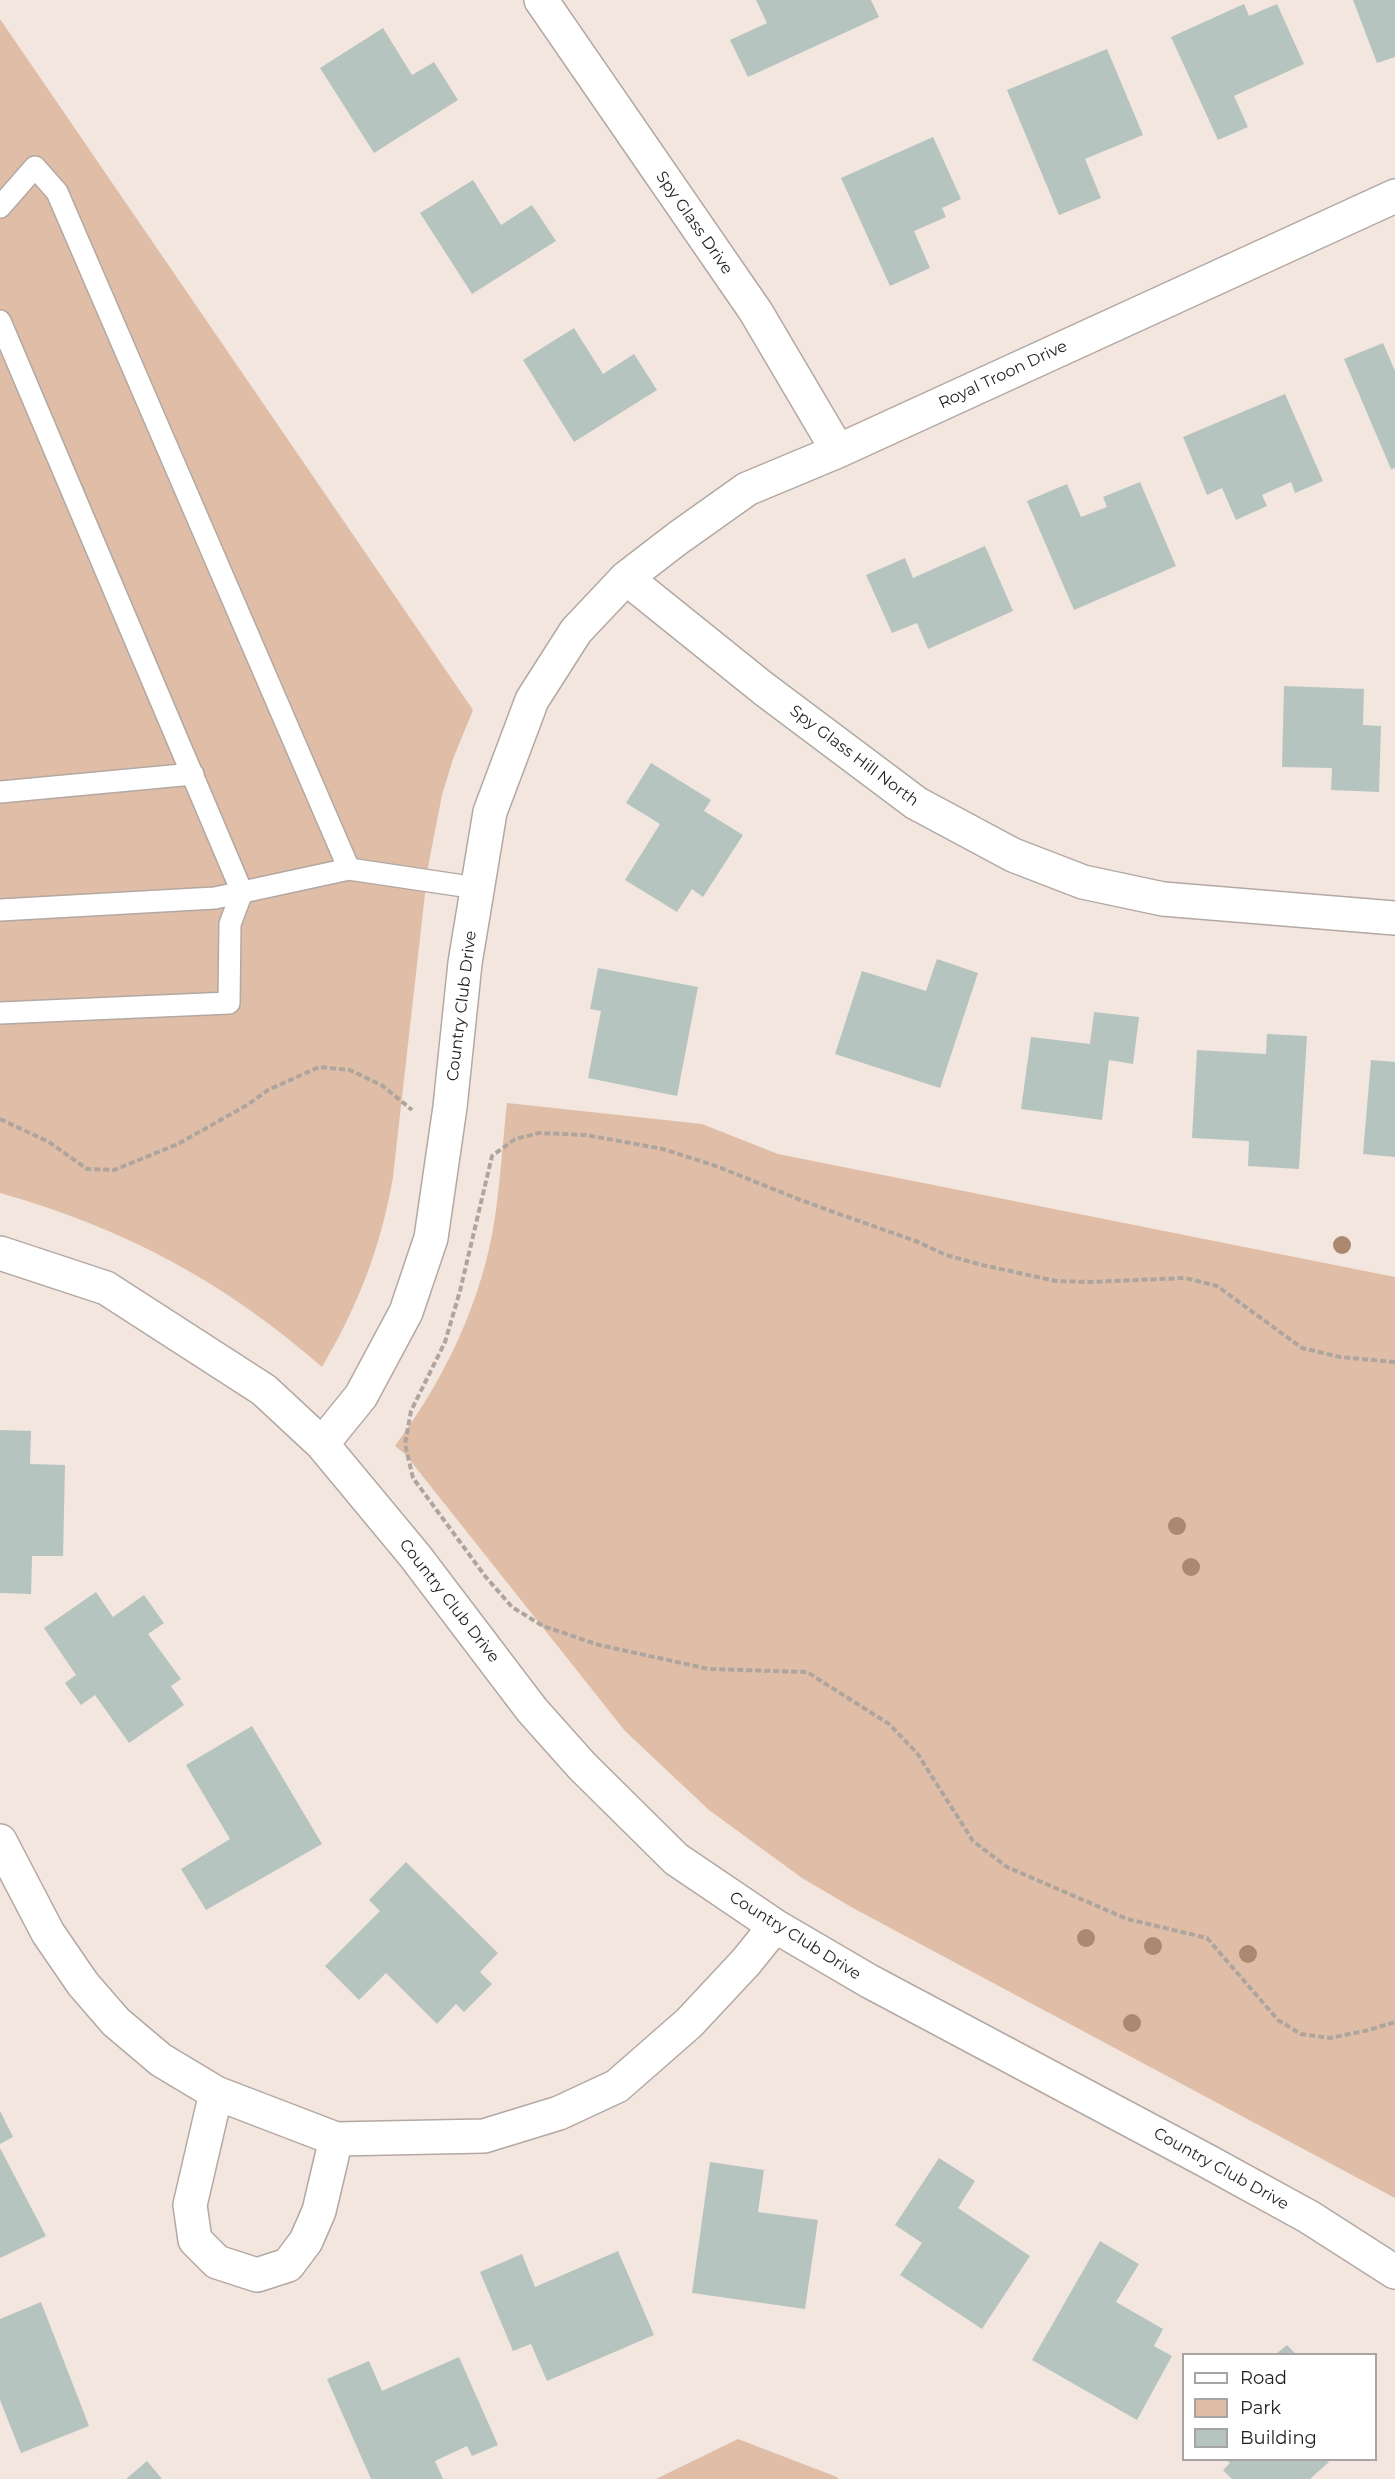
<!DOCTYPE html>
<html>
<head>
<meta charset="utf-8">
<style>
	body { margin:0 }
	#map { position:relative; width:1395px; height:2479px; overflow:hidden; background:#f2e6df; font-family:Montserrat,sans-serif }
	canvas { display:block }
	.legend { position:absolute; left:1182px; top:2353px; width:195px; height:108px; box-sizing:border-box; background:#fff; border:2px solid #a7a5a4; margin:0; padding:8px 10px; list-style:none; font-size:18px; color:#221e1b }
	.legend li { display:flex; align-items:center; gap:12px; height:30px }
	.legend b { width:30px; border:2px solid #a7a5a4 }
</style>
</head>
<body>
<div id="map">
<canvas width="1395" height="2479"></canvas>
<ul class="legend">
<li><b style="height:8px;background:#fff"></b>Road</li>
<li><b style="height:16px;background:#dfbda7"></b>Park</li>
<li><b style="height:16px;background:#b6c4c0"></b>Building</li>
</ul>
</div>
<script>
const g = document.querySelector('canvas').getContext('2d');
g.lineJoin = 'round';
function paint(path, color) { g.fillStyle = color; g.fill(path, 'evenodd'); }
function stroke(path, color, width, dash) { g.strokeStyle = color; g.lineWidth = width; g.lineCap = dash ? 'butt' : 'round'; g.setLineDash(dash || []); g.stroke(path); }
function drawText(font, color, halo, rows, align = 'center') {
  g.font = font + ' Montserrat,sans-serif'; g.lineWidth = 4.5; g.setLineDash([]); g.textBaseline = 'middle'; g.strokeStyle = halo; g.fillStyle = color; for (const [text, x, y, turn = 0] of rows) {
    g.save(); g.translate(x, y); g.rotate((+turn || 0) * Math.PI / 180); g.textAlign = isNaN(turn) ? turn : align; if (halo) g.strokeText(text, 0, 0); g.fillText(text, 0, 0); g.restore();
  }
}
paint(new Path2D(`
	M0,19l473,691 -20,49 -11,36 -14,72 -35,310c-12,70 -35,129 -71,190 -97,-85 -198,-139 -322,-174z
	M507,1103l195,21 76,30 617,123v921l-542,-290 -51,-30 -93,-68 -84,-79 -220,-277 -10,-8c46,-62 82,-134 97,-211 8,-43 10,-88 15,-132z
	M738,2439l99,38 1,2h-182z`), '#dfbda7');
paint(new Path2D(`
	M756,0h115l8,17 -131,60 -18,-37 37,-17z
	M1353,0h42v57l-18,6z
	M1244,4l5,12 28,-12 27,60 -70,32 14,31 -30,13 -47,-103z
	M383,28l29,47 22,-13 24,38 -84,53 -54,-85z
	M1107,49l36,86 -58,24 16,39 -42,17 -52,-125z
	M933,137l28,62 -19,9 4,9 -32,14 16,37 -40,18 -49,-108z
	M473,180l28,45 31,-20 24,36 -84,53 -52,-81z
	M574,328l29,46 31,-20 23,36 -83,52 -51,-82z
	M1383,343l12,28v97l-4,1 -47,-110z
	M1285,394l38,87 -28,12 -4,-11 -29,13 5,11 -31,14 -14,-32 -15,7 -24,-58z
	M1140,482l36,84 -102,44 -47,-109 40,-17 14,33 26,-10 -4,-10z
	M985,546l28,65 -85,38 -11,-26 -25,10 -26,-58 39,-17 8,20z
	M1284,686l80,3 -1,36 18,1 -2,66 -48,-2 1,-22 -50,-1z
	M651,763l60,37 -7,11 39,24 -40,62 -11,-8 -15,23 -52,-32 35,-56 -34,-21z
	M937,959l41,14 -38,115 -105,-34 27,-83 64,20z
	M598,968l100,19 -21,109 -89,-18 13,-67 -11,-2z
	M1094,1012l45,5 -6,47 -24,-4 -7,60 -81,-11 10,-72 59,7z
	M1267,1034l40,2 -8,133 -51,-3 1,-25 -57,-3 5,-88 69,4z
	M1371,1060l24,2v95l-32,-3z
	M0,1430l31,1 -1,33 35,1 -2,91h-31l-1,38 -31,-1z
	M96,1592l17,25 31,-22 20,28 -16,11 33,45 -10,7 13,19 -55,38 -34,-48 -14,10 -16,-22 11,-8 -32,-47z
	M252,1726l70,118 -116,66 -25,-41 49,-30 -44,-74z
	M406,1862l92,91 -18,19 12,12 -28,28 -8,-8 -19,20 -51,-51 -27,27 -34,-34 55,-55 -11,-11z
	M0,2111l13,26 -13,7z
	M0,2148l46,88 -46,22z
	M939,2158l36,23 -17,27 72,48 -48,73 -82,-54 22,-32 -27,-18z
	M710,2162l54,8 -6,42 60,8 -13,89 -113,-16z
	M1100,2241l39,23 -23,38 47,27 -9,17 18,10 -35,64 -105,-60z
	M618,2251l36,84 -107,46 -16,-37 -18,7 -33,-79 42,-18 13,33z
	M41,2302l48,124 -68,27 -21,-53v-81z
	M1287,2345l9,9h-20z
	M459,2357l39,88 -26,11 -5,-10 -32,15 8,18h-72l-44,-100 42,-18 13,30z
	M1226,2460h101l2,2 -19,17h-78l-9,-9 7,-7z
	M147,2461l15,18h-36z`), '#b6c4c0');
const service = new Path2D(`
	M0,207l35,-40 22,25 292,677
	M0,321l242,571 -12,32 -1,79 -229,10
	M0,792l193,-18
	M0,910l215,-12 134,-29 128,19`);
const minor = new Path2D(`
	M541,0l215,312 82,139
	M626,578l138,111 152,114 97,52 70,27 80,17 232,19
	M0,1253l106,35 158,102 58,54 93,112 117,154 50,56 94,93 99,67 94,55 338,180 102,56 86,55
	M322,1444l39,-48 45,-84 25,-74 19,-131 15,-144 25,-151 42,-112 44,-69 50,-53 52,-40 69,-49 91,-38 557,-255
	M0,1841l48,92 35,51 33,38 45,38 55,33 120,46 148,-3 75,-23 58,-27 72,-63 57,-61 29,-36
	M216,2093l-26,112 5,35 22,22 40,13 31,-10 18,-24 13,-30 17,-72`);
stroke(service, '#b3a8a2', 24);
stroke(minor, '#b3a8a2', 36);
stroke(new Path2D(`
	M0,1119l49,23 38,27 27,1 64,-26 69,-39 21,-15 51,-23 31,3 33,16 29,24
	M1395,1362l-55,-5 -38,-9 -85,-62 -32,-8 -95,4 -34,-1 -74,-16 -36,-10 -28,-13 -115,-41 -87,-35 -53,-17 -77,-14 -47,-2 -24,6 -23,17 -32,135 -15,51 -34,69 -6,33 8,34 72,98 27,31 31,19 56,19 110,24 98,3 82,52 28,29 56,88 34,26 120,52 80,19 71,82 23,14 29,4 39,-8 26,-8`), '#aea59f', 4, [6, 3]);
stroke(service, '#fff', 21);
stroke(minor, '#fff', 33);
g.fillStyle = '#ab8970';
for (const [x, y] of [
	[1342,1245],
	[1177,1526],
	[1191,1567],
	[1086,1938],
	[1153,1946],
	[1248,1954],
	[1132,2023]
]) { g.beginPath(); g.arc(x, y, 9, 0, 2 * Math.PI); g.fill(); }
drawText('16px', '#221e1b', '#fff', [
	["Spy Glass Drive",694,223,55],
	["Royal Troon Drive",1003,375,-25],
	["Spy Glass Hill North",854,756,37],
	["Country Club Drive",462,1006,-83],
	["Country Club Drive",449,1601,52],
	["Country Club Drive",795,1936,32],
	["Country Club Drive",1221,2169,29]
]);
</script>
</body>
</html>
